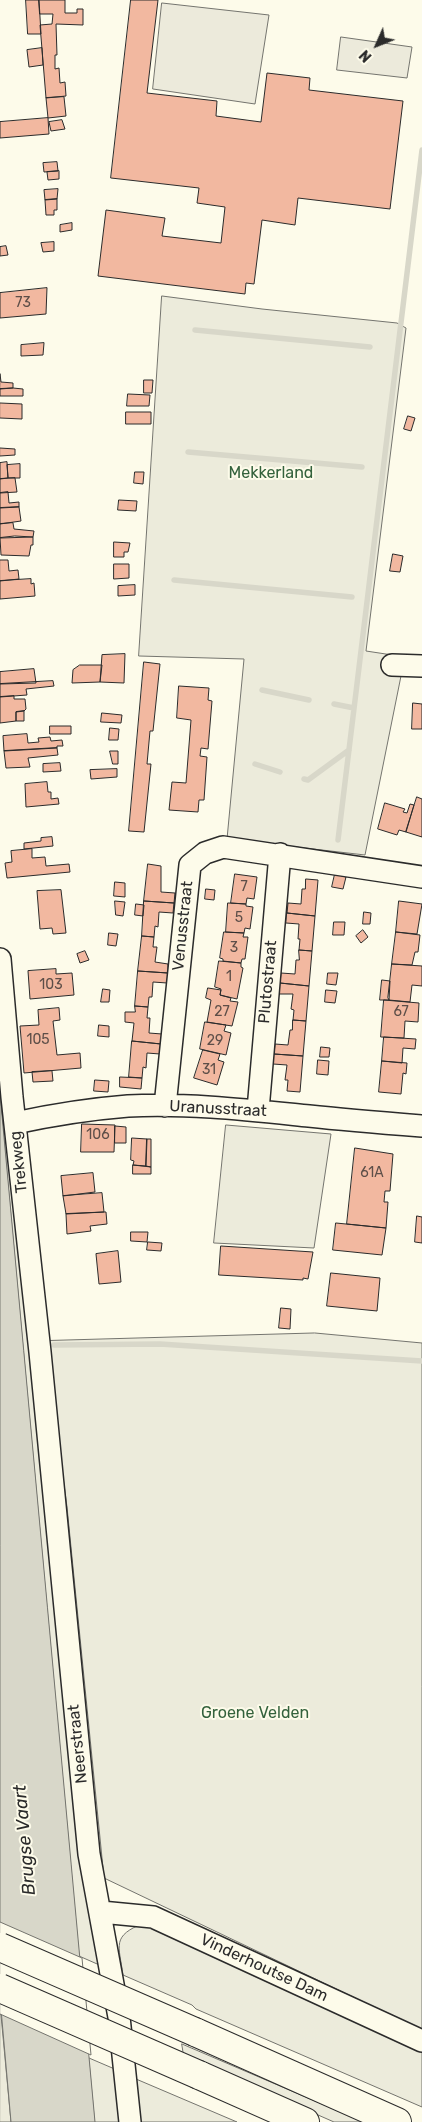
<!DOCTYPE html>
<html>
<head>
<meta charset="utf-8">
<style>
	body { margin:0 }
	#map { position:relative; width:422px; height:2122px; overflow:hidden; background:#fdfbea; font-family:Rubik,sans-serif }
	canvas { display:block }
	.north { position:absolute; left:352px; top:20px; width:50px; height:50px; -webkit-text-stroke:4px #fdfbea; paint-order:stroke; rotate:226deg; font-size:14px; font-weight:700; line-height:20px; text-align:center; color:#2b2b2b }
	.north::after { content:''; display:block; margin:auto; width:18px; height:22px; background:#2b2b2b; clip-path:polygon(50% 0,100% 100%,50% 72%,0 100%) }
</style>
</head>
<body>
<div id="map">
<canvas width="422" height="2122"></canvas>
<div class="north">N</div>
</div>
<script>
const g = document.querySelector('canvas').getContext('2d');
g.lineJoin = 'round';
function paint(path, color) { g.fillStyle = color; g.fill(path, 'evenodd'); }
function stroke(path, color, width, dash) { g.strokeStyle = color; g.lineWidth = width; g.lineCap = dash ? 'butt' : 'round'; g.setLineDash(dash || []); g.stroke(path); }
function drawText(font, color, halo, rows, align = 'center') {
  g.font = font + ' Rubik,sans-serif'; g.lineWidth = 4; g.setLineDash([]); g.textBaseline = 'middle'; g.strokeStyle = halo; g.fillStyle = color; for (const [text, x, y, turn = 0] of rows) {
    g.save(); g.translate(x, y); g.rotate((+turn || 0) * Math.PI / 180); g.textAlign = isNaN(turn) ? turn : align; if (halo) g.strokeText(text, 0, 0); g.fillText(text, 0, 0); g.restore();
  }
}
const green = new Path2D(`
	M162,296l100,13 135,14 9,5 -40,323 33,5 4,10 -38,189 -138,-16 17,-180 -105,-3z
	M0,1035l104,932 -25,-11 -79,-859z
	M226,1125l105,9 -17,114 -100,-5z
	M315,1333l107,10v687l-318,-152 -37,-371 -22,-166z
	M144,1923l278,127v57l-226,-98 -4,-4 -69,-30c-4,-30 -12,-39 21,-52z
	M0,2014l1,1 10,107h-11z
	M182,2044l182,78h-30l-150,-66z
	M89,2058l28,12 4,52h-26z
	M136,2079l101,43h-97z`);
paint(green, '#ecebdb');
stroke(green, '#74746e', 1);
const parking = new Path2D(`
	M162,3l107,12 -14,89 -102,-15z
	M341,37l71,10 -5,31 -70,-8z`);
paint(parking, '#eceadb');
stroke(parking, '#74746e', 1);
const water = new Path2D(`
	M0,1094l95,1028h-84l-11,-124z`);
paint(water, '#d8d7c9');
stroke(water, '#74746e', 1);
const pier = new Path2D(`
	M0,1922l82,36 9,97 -91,-41z`);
paint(pier, '#fdfbea');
stroke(pier, '#74746e', 1);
stroke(new Path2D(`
	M195,330l175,17
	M188,452l174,15
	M174,580l178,17
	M262,690l47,10
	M334,704l20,4
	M255,764l25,8
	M304,779l4,1 41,-30
	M338,840l84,-690
	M54,1345l106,-1 262,17`), '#d8d7c9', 5.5);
const building = new Path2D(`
	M26,0h13l2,34h-13z
	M39,0h26v13h12v-4h6v16l-27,-1 1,31h-2v14l4,-1 1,15 5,-1 1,14 -20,2 -6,-73 12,-1 1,-10h-13z
	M131,0h27l-11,93 70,8 -1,15 45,6 6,-49 43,5 -1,12 94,11 -13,108 -92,-11 -3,27 -33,-5 -8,64 -8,-1 -1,11 -147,-18 8,-66 59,8 -3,18 59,7 4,-36 -28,-4 2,-15 -88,-10z
	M42,48l1,17 -14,2 -2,-17z
	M64,97l2,19 -18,2 -2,-20z
	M48,118l1,16 -49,4v-16z
	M62,120l3,9 -14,2 -2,-9z
	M57,162l1,9 -14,1 -1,-9z
	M59,171v8l-11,1 -1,-8z
	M58,189l-1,10 -12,1 -1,-10z
	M57,199v11h-3v5h-8l-1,-15z
	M72,223v7l-12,2v-7z
	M54,242v9l-11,1 -2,-9z
	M6,246l2,9 -8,1v-9z
	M47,288l-1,26 -46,4v-25z
	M44,343l-1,12 -22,1v-11z
	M0,374l1,8 12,1v5l-13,1z
	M144,380h9l-1,13h-8z
	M13,388l10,1v7h-23v-7z
	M128,394l22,1 -1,11h-22z
	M0,403l22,1v15l-22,-1z
	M126,412h25v12h-25z
	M408,416l7,2 -4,13 -7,-2z
	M0,448l15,1v6l-15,1z
	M7,462l1,16 -8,1v-16z
	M20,464v14h-12l-1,-13z
	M135,472h9l-1,12 -9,-1z
	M15,478l2,14 -17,1v-14z
	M8,492l1,11 10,-1v5l-19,1v-15z
	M119,500l18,1 -1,10 -18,-1z
	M19,507l2,14 -21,3v-16z
	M13,523l1,6 20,2 -1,6 -33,1v-14z
	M15,536l18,1v8h-2l-2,11 -28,-1 -1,-17z
	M114,542l16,1 -2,9h-4v5h-10z
	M393,554l10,2 -3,16 -10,-1z
	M0,560h8l1,11 9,-1 1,9 -19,2z
	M114,564h15v14l-15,1z
	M31,579v5l3,-1 1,13 -35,3v-18z
	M135,585v10l-17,1v-10z
	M125,654l-1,29 -24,-1 2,-27z
	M144,662l16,2 -7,67h-3l-3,33h4l-7,68 -15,-1z
	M80,665h22l-2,17 -28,1 1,-13z
	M34,669l2,14 -36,1v-12z
	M53,681l1,5 -28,3 1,6 -27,2v-13z
	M179,686l30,2 -1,12 4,1 -4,48 -7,-1 -1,8 7,1 -3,43h-5l-1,12 -29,-2 3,-28 14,1 5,-63 -14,-2z
	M14,696v3h11l1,10 -2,2 -8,1v9l-16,2v-26z
	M413,703l9,1v25h-10z
	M24,711v10h-8v-9z
	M102,713l20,2 -1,8 -20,-1z
	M50,726h21v8h-21z
	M110,728l9,1 -1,11h-9z
	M27,734l1,9 11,-1 -1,-4 12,-1 1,4 11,-1 1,6h-6v2l-53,3 -1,-15z
	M57,748l1,7 -30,3 2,9 -24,1 -2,-17z
	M110,751h8v13h-5z
	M60,763l1,8 -18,1v-8z
	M117,769v8l-26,2 -1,-9z
	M47,782l1,10h3v7l7,-1 1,6 -33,3 -1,-23z
	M417,797l5,2v38l-16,-5z
	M385,803l20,6 -2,3 4,1 3,-9 4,1 -8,27 -7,-2 -2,5 -19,-6z
	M52,837l1,9 -29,3v-6l17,-2v-3z
	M32,849v9l13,-1 1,9 23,-2 1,8 -63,6 -2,-15 7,-1 -1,-11z
	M148,864l13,2v26l14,1 -1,10 -30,-2z
	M235,874l22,3 -3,22 -7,-1 -1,6 -15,-1z
	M335,874l11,3 -3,12 -11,-2z
	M306,879l12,1 -3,36 -28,-3 1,-10 13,1 1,-15h3z
	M115,882l10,1v14l-11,-1z
	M206,889l9,1 -1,10 -9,-1z
	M61,890l5,43 -13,1 -1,-6 -12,1 -3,-38z
	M115,901l10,1 -2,14 -7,-1z
	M144,901l30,2 -1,10 -14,-1 -1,15 -3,-1 -1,11 -12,-1z
	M399,901l23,3 -5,30 -21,-2z
	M228,903l18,1v2l7,1 -3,22 -5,-1 -1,5 -18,-1z
	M136,904l8,1 -1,11 -8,-1z
	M364,912l7,1 -1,11h-7z
	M287,913l28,3 -3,35 -13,-1 1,-11h-2l1,-15 -13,-1z
	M334,922h11l-1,13h-11z
	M363,930l5,7 -7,6 -5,-7z
	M224,932l20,1 -1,4h5l-3,22h-3l-1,4 -18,-2v-2l-3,-1z
	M396,932l24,3 -2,17h-3l-3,13 -20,-1z
	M109,933l9,1 -2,12 -8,-1z
	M142,936l12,1 -1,10h4l-2,15 13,2v9l-30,-2z
	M299,950l13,1 -3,35 -29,-3 1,-10 14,1 1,-14h3z
	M85,951l4,9 -9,3 -3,-9z
	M219,961l22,2v4l2,1 -6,31 -17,-4 1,-6 -6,-2z
	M392,964l30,2v20l-10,-1 -2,17 -21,-2 -1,-2z
	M56,969v5l16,-1 2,22 -44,4 -2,-28z
	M138,971l30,2 -1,10 -14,-1 -1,15h-3l-1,10 -13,-1z
	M328,973h10l-2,12 -9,-1z
	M382,980l8,1 -1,19h-9z
	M280,983l29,3 -3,35 -13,-1 1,-10 -3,-1 2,-15h-14z
	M208,988l13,2 -1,5 11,3 -1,3 8,1 -6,24 -25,-4 4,-22 -5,-2z
	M103,989l7,1 -1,12h-8z
	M326,990l11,1 -2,12 -10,-1z
	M384,1000l35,3 -1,19 -13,-1 -1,17 -23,-1z
	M135,1006l13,1 -1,11h3l-1,15 13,1 -1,10 -29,-3 2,-18 -9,-1v-10h10z
	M59,1008l1,12 -7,1 4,34 23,-2 1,15 -57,5 -4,-47 19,-1 -1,-15z
	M293,1020l13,1 -3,35 -29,-2 1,-10 13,1 2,-15h2z
	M205,1022l21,3 -2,6 7,2 -5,22 -26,-6z
	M99,1025l10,1v11l-11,-1z
	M384,1037l32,2 -1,10 -12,-1 -1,15 -20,-2z
	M132,1041l29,3 -1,10 -13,-1 -1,15 -3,-1 -1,11 -13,-1z
	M321,1047l9,1 -1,9h-9z
	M203,1050l17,4 -2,6 6,2 -7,23 -23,-7z
	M274,1054l29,2 -3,36 -13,-1 1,-11h-3l2,-15 -14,-1z
	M318,1060l11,1 -1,14 -11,-1z
	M382,1061l25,2 -1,11 -3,-1 -2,21 -22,-2z
	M52,1071l1,10 -20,1 -1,-10z
	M120,1077l22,1 -1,11 -21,-2z
	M95,1080l14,1 -1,11 -14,-1z
	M82,1124l33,1 -1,27h-33z
	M115,1126l11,1v16h-11z
	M132,1138l15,1 -1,27 -13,-1 1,-4 -3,-1z
	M147,1139h4v28l-5,-1z
	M355,1148l38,6 -3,37h-5l-1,11h4l-2,26 -39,-4z
	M133,1165l18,2v7h-18z
	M93,1173l2,19 -32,4 -2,-20z
	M102,1193l2,19 -38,2 -3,-18z
	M104,1212h2l1,12 -17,2 1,5 -24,3 -1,-20z
	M417,1216l5,1v26l-7,-1z
	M336,1223l50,5 -4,27 -49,-5z
	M131,1232h17l-1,10 -16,-1z
	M148,1242l14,1 -1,8 -14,-1z
	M221,1246l92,6 -5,27 -5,-1v2l-84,-5z
	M118,1251l3,31 -22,2 -3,-30z
	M331,1273l49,5 -3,33 -50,-5z
	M281,1308l10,1 -1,20 -11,-1z`);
paint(building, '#f2b8a0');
stroke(building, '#2b2b2b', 1);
const minor = new Path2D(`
	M392,665l30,1
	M0,959l12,138 28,255 49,502 30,163 11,105
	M165,1106l25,-241 15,-12 18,-6 199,30
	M258,1110l22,-256
	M15,1123c37,-8 75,-14 113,-17 60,-3 121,4 181,10 37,4 75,7 113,10
	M101,1912l52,5 269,124`);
const highway = new Path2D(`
	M195,2032l202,90
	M199,2075l106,47`);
stroke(minor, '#2b2b2b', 24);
stroke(highway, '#2b2b2b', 30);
stroke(minor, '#fdfbea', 21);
stroke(highway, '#fdfbea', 28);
const highwayBridge = new Path2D(`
	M0,1947l195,85
	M0,1988l199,87`);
stroke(highwayBridge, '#2b2b2b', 30, []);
stroke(highwayBridge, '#fdfbea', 28);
drawText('14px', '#5d4e48', null, [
	["73",23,303],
	["7",244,887],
	["5",239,918],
	["3",234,948],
	["1",229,977],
	["103",51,985],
	["27",222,1012],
	["67",401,1012],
	["105",38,1040],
	["29",215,1041],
	["31",209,1070],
	["106",98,1135],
	["61A",372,1173]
]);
drawText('16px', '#34623c', '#fdfbea', [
	["Mekkerland",271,473],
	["Groene Velden",255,1713]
]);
drawText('16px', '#2b2b2b', '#fdfbea', [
	["Venusstraat",183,926,-84],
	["Plutostraat",268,982,-85],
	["Uranusstraat",218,1109,3],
	["Trekweg",19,1162,-96],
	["Neerstraat",78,1744,-96],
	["Vinderhoutse Dam",264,1968,25]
]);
drawText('italic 18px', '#2b2b2b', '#fdfbea', [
	["Brugse Vaart",25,1840,-95]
]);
</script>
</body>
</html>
